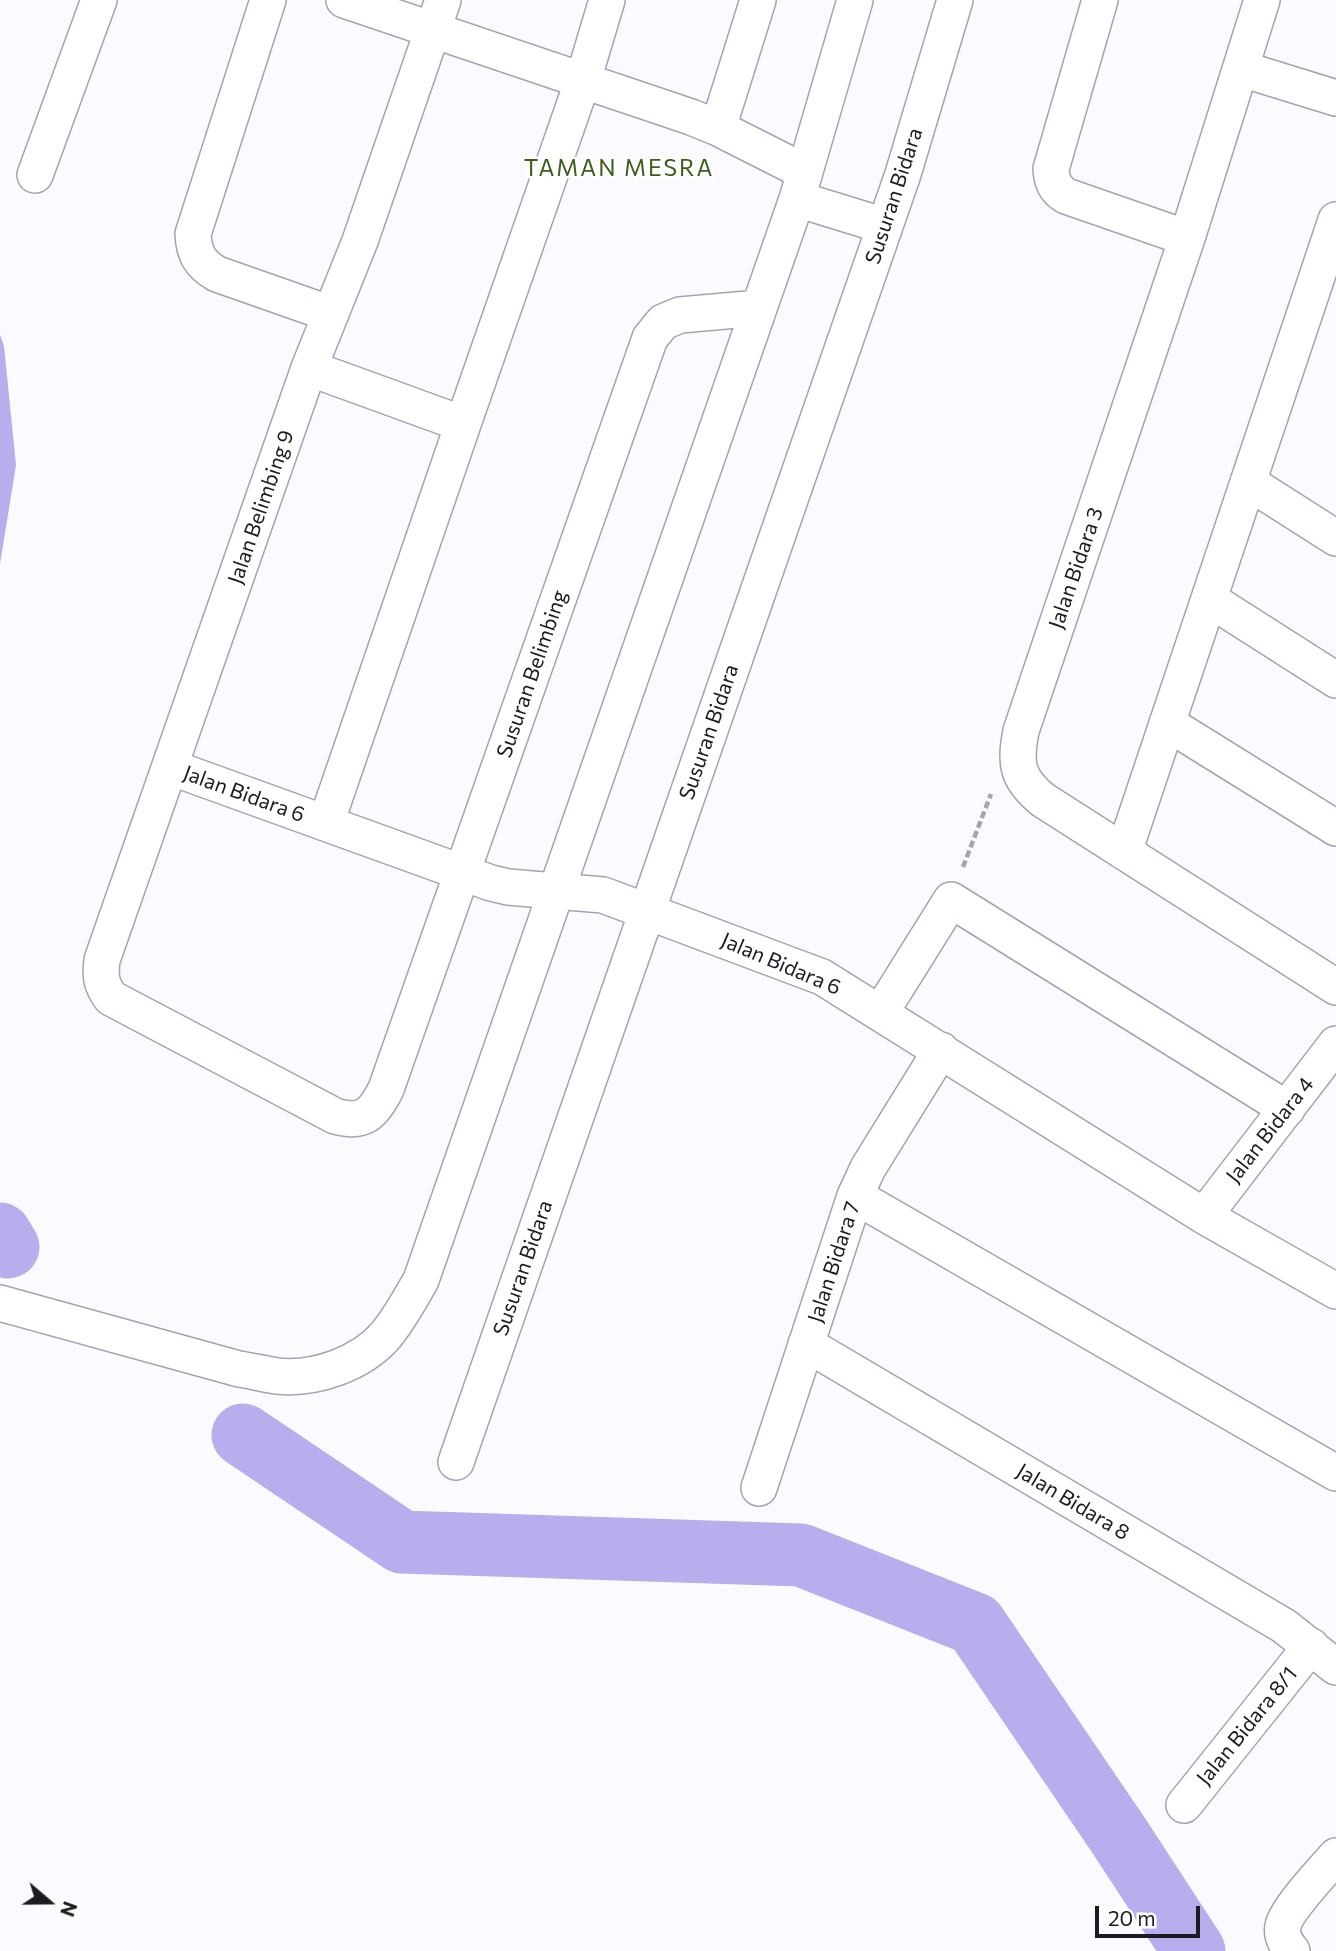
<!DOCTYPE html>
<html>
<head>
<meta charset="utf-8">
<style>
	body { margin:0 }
	#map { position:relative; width:1336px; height:1951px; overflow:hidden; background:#fbfafe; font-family:Commissioner,sans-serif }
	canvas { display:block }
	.north { position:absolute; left:14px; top:1867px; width:70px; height:70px; -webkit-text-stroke:5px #fff; paint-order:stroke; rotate:110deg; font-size:19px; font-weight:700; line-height:28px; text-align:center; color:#1c1b22 }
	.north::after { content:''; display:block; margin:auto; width:24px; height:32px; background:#1c1b22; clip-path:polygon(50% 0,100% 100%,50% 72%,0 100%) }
	.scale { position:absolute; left:1095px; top:1906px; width:105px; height:32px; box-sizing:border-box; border:4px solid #1c1b22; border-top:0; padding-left:9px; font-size:21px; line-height:24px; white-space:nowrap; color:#1c1b22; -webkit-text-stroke:5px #fff; paint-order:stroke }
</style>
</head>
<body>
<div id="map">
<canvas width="1336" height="1951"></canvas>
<div class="north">N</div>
<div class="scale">20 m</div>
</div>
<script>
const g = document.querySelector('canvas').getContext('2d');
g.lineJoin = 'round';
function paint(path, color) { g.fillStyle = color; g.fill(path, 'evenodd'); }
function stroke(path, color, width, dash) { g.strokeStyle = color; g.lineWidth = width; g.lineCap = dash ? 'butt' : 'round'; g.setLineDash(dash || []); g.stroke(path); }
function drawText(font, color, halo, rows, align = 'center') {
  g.font = font + ' Commissioner,sans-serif'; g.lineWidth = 5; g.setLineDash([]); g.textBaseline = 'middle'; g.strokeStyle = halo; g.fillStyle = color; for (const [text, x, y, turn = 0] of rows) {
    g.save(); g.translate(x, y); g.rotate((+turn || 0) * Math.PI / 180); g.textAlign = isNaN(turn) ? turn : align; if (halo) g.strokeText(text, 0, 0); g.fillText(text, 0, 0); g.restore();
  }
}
paint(new Path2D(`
	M0,335l4,11 12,119 -16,99z`), '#b7aeee');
stroke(new Path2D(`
	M0,1234l8,13
	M243,1435l159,107 399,13 174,69 144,212 75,115`), '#b7aeee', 63);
const minor = new Path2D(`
	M268,0l-75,234c1,20 7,30 24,40l114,40
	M344,0l347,117 27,11 87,44
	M443,0l-83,241 -51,127 -207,592c-2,16 -1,25 9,38l224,118c28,8 38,-1 51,-27l264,-751 13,-16 17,-7 79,-7
	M1100,0l-49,169c1,13 4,20 15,27l121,42
	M1262,0l-75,238 -166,493c-6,32 -5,47 22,69l293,187
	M1242,69l94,29
	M718,128l40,-128
	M35,175l64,-175
	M797,199l88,27
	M309,368l154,56 -137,399
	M463,424l120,-344 24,-80
	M1248,482l88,56
	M1209,599l127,81
	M1167,723l169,105
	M170,767l321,116 17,4 95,8 219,82 382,239 132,75
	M1124,852l212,-632
	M881,1012l70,-112 336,209
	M855,1196l481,277
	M1204,1216l132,-172
	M0,1303l239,66c13,2 25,5 38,7 38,4 84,-12 109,-41 14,-17 24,-36 35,-55l376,-1081 58,-199
	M806,1344l478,282 52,41
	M456,1462l447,-1288 52,-174
	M759,1488l96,-292 13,-28 73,-118
	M1184,1805l127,-159
	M1292,1951c-6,-7 -11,-16 -9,-25 3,-16 41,-56 53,-70`);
stroke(minor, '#a4a3b5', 38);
stroke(new Path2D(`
	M963,867l28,-73`), '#a6a5ab', 4.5, [7, 3.5]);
stroke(minor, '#fff', 35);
drawText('21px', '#1c1b22', '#fff', [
	["Susuran Bidara",894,196,-72],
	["Jalan Belimbing 9",261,507,-71],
	["Jalan Bidara 3",1076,568,-71],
	["Susuran Belimbing",532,674,-71],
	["Susuran Bidara",709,732,-71],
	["Jalan Bidara 6",244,794,20],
	["Jalan Bidara 6",781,964,23],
	["Jalan Bidara 4",1270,1130,-52],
	["Jalan Bidara 7",834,1262,-72],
	["Susuran Bidara",523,1268,-71],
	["Jalan Bidara 8",1073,1502,31],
	["Jalan Bidara 8/1",1247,1726,-51]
]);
g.letterSpacing = '2px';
drawText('23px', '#3e5c19', '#fff', [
	["TAMAN MESRA",619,168]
]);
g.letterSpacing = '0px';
</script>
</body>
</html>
